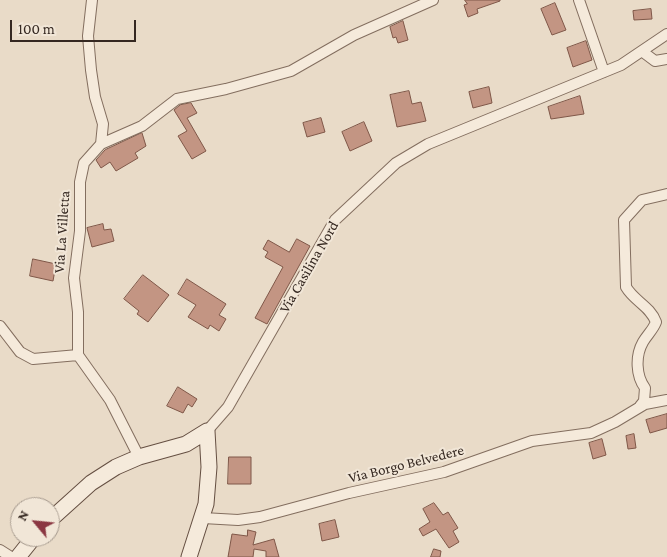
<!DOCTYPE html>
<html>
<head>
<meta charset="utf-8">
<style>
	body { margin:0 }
	#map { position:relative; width:667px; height:557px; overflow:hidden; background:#e9dbc8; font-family:"Crimson Pro",serif }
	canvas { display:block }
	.north { position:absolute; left:10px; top:497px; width:50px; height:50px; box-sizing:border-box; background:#f1e6d7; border:1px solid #a69a8e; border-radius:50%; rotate:298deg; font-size:14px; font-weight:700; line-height:20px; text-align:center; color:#352821 }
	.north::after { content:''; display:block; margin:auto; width:18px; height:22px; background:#8b3742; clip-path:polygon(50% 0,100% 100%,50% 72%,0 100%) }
	.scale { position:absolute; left:10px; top:20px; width:126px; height:22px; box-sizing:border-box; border:2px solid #352821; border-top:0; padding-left:6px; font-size:15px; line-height:18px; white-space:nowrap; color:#352821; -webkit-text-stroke:4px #f1e6d7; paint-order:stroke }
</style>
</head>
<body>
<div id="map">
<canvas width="667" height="557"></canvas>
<div class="north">N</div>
<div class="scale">100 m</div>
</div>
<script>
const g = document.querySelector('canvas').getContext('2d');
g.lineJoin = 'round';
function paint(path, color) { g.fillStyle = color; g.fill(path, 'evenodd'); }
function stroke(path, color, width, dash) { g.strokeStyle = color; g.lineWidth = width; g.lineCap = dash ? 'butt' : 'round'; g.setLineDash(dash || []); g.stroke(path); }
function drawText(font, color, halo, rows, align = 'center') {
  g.font = font + ' "Crimson Pro",serif'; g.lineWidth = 4; g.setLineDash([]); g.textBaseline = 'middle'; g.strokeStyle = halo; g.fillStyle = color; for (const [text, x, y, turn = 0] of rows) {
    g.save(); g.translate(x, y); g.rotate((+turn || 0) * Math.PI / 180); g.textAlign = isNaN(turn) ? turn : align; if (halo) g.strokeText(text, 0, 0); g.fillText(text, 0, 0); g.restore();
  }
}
const building = new Path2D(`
	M465,0h35v1l-23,8 1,4 -10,4 -4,-12 3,-1z
	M555,3l11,27 -14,5 -11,-26z
	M651,9l1,10 -18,1 -1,-9z
	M403,21l5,19 -10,3 -2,-6 -3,1 -3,-11z
	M586,41l6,19 -19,7 -6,-19z
	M489,87l3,16 -19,5 -4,-16z
	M409,91l3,13 9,-2 5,19 -29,6 -7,-32z
	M580,96l4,18 -33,5 -3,-12z
	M191,103l6,10 -10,5 19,33 -14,8 -14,-23 9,-5 -13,-21 6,-5z
	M321,118l4,14 -18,5 -4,-14z
	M364,122l8,19 -22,10 -8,-19z
	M142,133l4,13 -11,7 3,5 -22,13 -6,-9 -9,6 -5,-8 9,-10z
	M103,224l1,6 7,-1 3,12 -22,6 -5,-19z
	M297,239l13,7 -43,78 -12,-6 28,-51 -18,-10 3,-5 -5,-3 5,-9 21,12z
	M33,259l23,5 -3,17 -23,-5z
	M143,275l26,20 -21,27 -11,-8 2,-3 -15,-12z
	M187,279l39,25 -7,11 7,4 -7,12 -9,-6 -2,4 -20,-12 8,-12 -18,-11z
	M178,387l19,12 -5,8 -4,-3 -5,9 -16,-7z
	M667,414v14l-17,5 -4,-13z
	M634,434l2,14 -8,1 -2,-13z
	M602,439l4,16 -13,4 -4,-16z
	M229,457h22v27h-23z
	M434,503l9,12 5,-3 10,16 -5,3 6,11 -10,6 -13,-19 -13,7 -4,-7 11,-7 -7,-13z
	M335,520l4,17 -17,4 -3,-17z
	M248,530l8,2 -3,13 21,-6 5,18h-13v-6l-12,-2 -1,8h-25l4,-23 15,2z
	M434,549l7,2 -1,6h-9z`);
paint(building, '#c39583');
stroke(building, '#7f5748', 1);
const street = new Path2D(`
	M92,0l-4,36 3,34 4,27 8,27 -2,20 -17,19 -4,19v49l-6,47 4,34v43l32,45 29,57
	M579,0l25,72
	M643,52l12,9 12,-2
	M101,144l41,-18 35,-27 49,-10 65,-18 63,-36 79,-35
	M0,326l20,26 13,7 45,-4
	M640,406l4,-5 1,-13c-9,-12 -10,-32 -2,-46 4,-7 10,-12 13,-20 -6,-16 -22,-21 -30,-35l-2,-67 18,-20 25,-6
	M207,431l21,-24 107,-187 61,-57 32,-19 193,-79 46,-31
	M203,518l35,2 22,-3 89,-24 95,-21 88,-31 59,-8 24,-11 30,-18 22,-4
	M0,550l11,7`);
const secondary = new Path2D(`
	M50,520l41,-37 25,-16 23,-10 47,-13 21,-13 2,36 -3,37 -17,53
	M18,557l16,-20`);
stroke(street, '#836e5f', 12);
stroke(secondary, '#654f42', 17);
stroke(street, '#f5eadb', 10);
stroke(secondary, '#f5eadb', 15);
drawText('15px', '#352821', '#f1e6d7', [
	["Via La Villetta",62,232,-86],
	["Via Casilina Nord",309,267,-60],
	["Via Borgo Belvedere",406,464,-14]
]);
</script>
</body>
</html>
